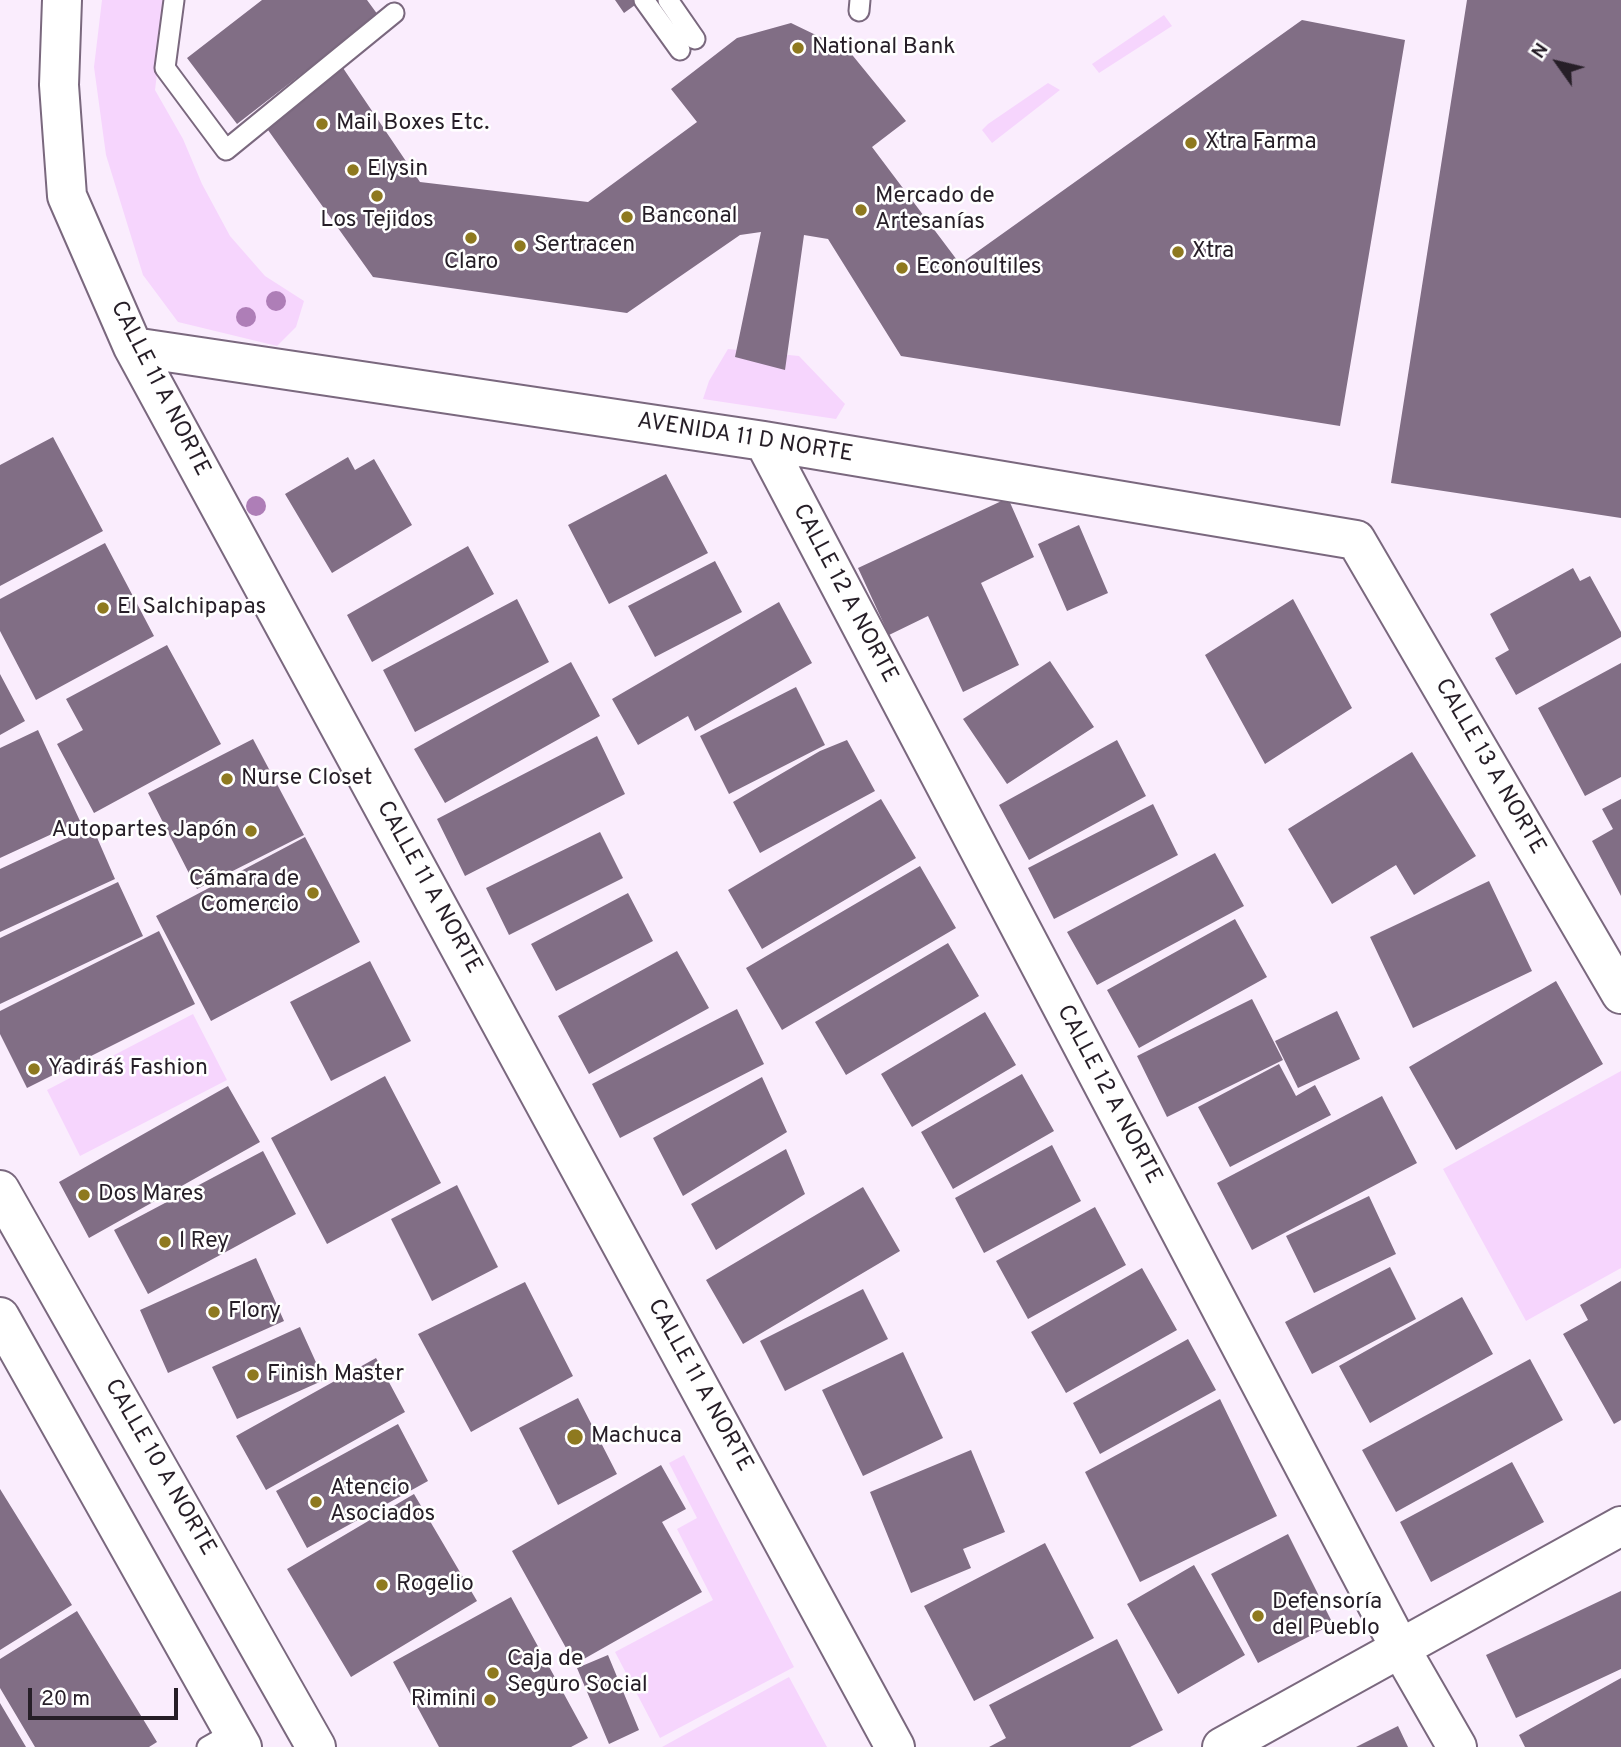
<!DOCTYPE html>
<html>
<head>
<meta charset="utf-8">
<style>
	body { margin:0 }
	#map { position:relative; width:1621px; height:1747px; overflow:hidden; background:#faedfd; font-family:Overpass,sans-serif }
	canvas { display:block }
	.north { position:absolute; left:1523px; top:28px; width:70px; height:70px; -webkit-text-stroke:5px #fff; paint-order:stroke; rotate:304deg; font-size:19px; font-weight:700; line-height:28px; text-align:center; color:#261e27 }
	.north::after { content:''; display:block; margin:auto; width:24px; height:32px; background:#261e27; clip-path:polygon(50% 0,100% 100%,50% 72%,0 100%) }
	.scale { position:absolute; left:28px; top:1688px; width:150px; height:32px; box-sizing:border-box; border:4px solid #261e27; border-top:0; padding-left:9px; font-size:21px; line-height:24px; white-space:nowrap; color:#261e27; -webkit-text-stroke:5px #fff; paint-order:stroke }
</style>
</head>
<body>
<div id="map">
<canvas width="1621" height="1747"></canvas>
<div class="north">N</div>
<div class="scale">20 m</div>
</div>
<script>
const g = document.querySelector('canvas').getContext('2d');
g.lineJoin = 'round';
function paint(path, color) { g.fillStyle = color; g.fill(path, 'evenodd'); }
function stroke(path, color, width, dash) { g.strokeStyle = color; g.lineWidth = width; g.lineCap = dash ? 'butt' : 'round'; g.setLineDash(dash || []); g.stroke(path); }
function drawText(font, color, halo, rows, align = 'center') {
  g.font = font + ' Overpass,sans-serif'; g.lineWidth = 5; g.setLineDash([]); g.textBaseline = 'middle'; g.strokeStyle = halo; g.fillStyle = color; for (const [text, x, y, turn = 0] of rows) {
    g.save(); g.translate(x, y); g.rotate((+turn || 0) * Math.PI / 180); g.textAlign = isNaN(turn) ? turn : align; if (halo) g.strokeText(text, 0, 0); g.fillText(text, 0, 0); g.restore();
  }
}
paint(new Path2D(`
	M102,0h64l-11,90 28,49 19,45 28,52 35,40 39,25 -8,26 -19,19 -99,-24 -35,-47 -37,-120 -12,-88z
	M1164,15l8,11 -73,47 -7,-9z
	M1048,83l12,7 -68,53 -10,-13 6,-6z
	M728,349l71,7 46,48 -9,15 -133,-20 6,-18z
	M193,1014l34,66 -147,76 -33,-66z
	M1621,1071v197l-95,53 -83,-152z
	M684,1455l110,212 -134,71 -45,-86 98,-52 -36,-71 20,-11 -28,-55z
	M789,1677l38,70h-165z`), '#f6d5fd');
paint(new Path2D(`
	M262,0h105l11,15 -141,109 -50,-66z
	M615,0h27l-18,13z
	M1467,0h154v518l-230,-35z
	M1302,20l103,20 -65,386 -439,-70 -73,-117 -24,-4 -19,135 -50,-13 26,-125 -21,3 -113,78 -254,-36 -110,-154 78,-58 79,117 168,20 109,-80 -26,-33 66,-51 54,-15 58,28 57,70 -34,26 88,117z
	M53,437l50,94 -103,55v-121z
	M348,457l7,13 19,-11 38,66 -80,48 -47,-79z
	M666,474l42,79 -99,51 -41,-79z
	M1008,498l26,59 -53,26 38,82 -56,27 -35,-76 -39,19 -31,-67z
	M1079,525l29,68 -41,18 -29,-67z
	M105,543l49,93 -118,64 -36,-69v-32z
	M468,546l26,48 -122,68 -25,-47z
	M715,561l27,51 -87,45 -27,-51z
	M1573,568l7,13 10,-5 31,56v5l-105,58 -21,-37 14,-8 -19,-36z
	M517,599l32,63 -134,70 -32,-62z
	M1293,599l59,109 -87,56 -60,-109z
	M779,602l33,61 -117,68 -7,-15 -50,29 -26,-46z
	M167,645l54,99 -127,69 -37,-69 26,-14 -17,-31z
	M1050,661l44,66 -87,57 -44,-65z
	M571,662l29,54 -155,87 -31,-54z
	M1621,663v114l-36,19 -47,-88z
	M0,674l25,47 -25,14z
	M796,687l29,58 -96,49 -29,-58z
	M38,730l42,91 -80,37v-110z
	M597,736l28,58 -160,82 -28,-57z
	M253,739l51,96 -107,54 -49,-96z
	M847,740l28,51 -115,62 -27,-51 87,-51z
	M1117,740l29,56 -117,64 -30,-55z
	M1412,752l64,104 -62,39 -18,-30 -64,39 -44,-75z
	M881,799l35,59 -154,91 -34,-59z
	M1621,799v97l-29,-55 21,-12 -11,-20z
	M1153,804l25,51 -124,64 -26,-51z
	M92,826l23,53 -115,53v-63z
	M600,832l23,46 -114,57 -23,-47z
	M305,837l55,105 -149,79 -55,-105z
	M1215,853l29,53 -147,79 -30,-53z
	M920,866l36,62 -174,102 -36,-62z
	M1489,881l43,90 -119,57 -43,-91z
	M118,882l25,54 -143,68v-66z
	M628,893l25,48 -97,50 -25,-47z
	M1235,919l32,58 -128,71 -32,-58z
	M159,931l36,73 -168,84 -27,-54v-23z
	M948,943l31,53 -133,79 -31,-53z
	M677,951l32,57 -120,66 -31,-58z
	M370,961l41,80 -80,40 -41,-79z
	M1556,981l47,83 -147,86 -47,-83z
	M1252,999l31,61 -116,57 -30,-61z
	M737,1009l27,55 -144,74 -28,-54z
	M1337,1011l23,48 -62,29 -23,-47z
	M985,1012l31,53 -104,62 -31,-53z
	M1279,1064l17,32 19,-11 16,30 -101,52 -32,-60z
	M1022,1074l32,57 -101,58 -32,-57z
	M385,1076l56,107 -114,61 -56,-106z
	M762,1077l25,55 -104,64 -30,-58z
	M228,1086l32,56 -171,96 -30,-56z
	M1382,1096l35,67 -165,87 -35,-67z
	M1052,1145l29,56 -97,52 -29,-55z
	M786,1149l19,45 -89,56 -25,-46z
	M263,1151l33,63 -148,80 -34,-64z
	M457,1185l41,82 -66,34 -41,-82z
	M863,1187l37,64 -157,93 -37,-64z
	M1369,1196l27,58 -82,39 -28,-57z
	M1095,1207l31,58 -98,54 -32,-58z
	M256,1258l28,63 -116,52 -28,-63z
	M1390,1267l26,52 -104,55 -27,-52z
	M1142,1268l35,62 -111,63 -35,-61z
	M1621,1281v139l-7,4 -51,-90 25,-14 -8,-15z
	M525,1282l48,94 -102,56 -53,-98z
	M863,1289l25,50 -103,52 -25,-50z
	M1462,1297l31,57 -123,69 -31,-57z
	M300,1327l24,53 -87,39 -25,-52z
	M1188,1339l28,51 -116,64 -27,-51z
	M903,1352l40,86 -80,38 -41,-86z
	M376,1358l29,54 -139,78 -30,-54z
	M1530,1359l33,61 -167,92 -34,-62z
	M578,1398l39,76 -59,31 -39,-77z
	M1220,1399l57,117 -137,66 -55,-110z
	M398,1424l30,57 -121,67 -31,-57z
	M971,1450l34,82 -42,17 8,19 -60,25 -41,-101z
	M1512,1462l32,60 -113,60 -31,-60z
	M661,1465l25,44 -24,13 40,70 -127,72 -63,-113z
	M0,1489l72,116 -72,45z
	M414,1494l63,107 -126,76 -64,-108z
	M1288,1534l45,90 -75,39 -47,-89z
	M1045,1543l49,95 -120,63 -50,-95z
	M1194,1565l51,90 -67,39 -51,-90z
	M1621,1591v78l-105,49 -30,-63z
	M511,1597l77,141 -17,9h-132l-46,-85z
	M77,1611l80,131 -8,5h-114l-35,-59v-29z
	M1117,1639l46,91 -33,17h-141l17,-9 -17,-33z
	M608,1655l31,75 -30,14 -32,-76z
	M1621,1678v69h-96l-6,-12z
	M0,1703l26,44h-26z
	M1398,1726l10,21h-52z`), '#816e85');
const lane = new Path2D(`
	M174,0l-9,68 61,82 168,-137
	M644,0l36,50
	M668,0l27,39
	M859,11l1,-11
	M207,1747l26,-15`);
const street = new Path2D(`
	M62,0l-3,85 8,111 66,151 762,1400
	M133,347l631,94 592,99 265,454
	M764,441l636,1207 57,99
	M1222,1747l399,-221`);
const primary = new Path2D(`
	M0,1190l316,557
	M0,1317l242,430`);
stroke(lane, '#7a687e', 23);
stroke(street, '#7a687e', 42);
stroke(primary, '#7a687e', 42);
stroke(lane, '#fff', 19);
stroke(street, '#fff', 38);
stroke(primary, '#fff', 38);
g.fillStyle = '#ae7eb7';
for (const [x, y] of [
	[276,301],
	[246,317],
	[256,506]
]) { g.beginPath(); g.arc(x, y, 10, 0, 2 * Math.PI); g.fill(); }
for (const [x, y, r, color] of [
	[798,48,7,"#8e791f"],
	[322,124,7,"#8e791f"],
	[1191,143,7,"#8e791f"],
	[353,170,7,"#8e791f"],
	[377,196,7,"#8e791f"],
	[861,210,7,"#8e791f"],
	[627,217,7,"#8e791f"],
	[471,238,7,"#8e791f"],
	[520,246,7,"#8e791f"],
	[1178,252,7,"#8e791f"],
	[902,268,7,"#8e791f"],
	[103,608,7,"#8e791f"],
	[227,779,7,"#8e791f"],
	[251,831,7,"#8e791f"],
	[313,893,7,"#8e791f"],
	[34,1069,7,"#8e791f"],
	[84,1195,7,"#8e791f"],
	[165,1242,7,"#8e791f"],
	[214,1312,7,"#8e791f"],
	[253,1375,7,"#8e791f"],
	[575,1437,9,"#8e791f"],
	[316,1502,7,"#8e791f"],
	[382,1585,7,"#8e791f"],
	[1258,1616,7,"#8e791f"],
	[493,1673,7,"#8e791f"],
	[490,1700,7,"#8e791f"]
]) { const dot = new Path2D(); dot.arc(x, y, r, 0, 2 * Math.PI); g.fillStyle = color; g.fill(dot); stroke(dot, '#fff', 2.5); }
drawText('23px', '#261e27', '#fff', [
	["National Bank",812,48],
	["Mail Boxes Etc.",336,124],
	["Xtra Farma",1205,143],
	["Elysin",367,170],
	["Mercado de",875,197],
	["Artesanías",875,223],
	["Banconal",641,217],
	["Los Tejidos",377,221,"center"],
	["Sertracen",534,246],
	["Xtra",1192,252],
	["Claro",471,263,"center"],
	["Econoultiles",916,268],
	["El Salchipapas",117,608],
	["Nurse Closet",241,779],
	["Autopartes Japón",237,831,"right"],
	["Cámara de",299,880,"right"],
	["Comercio",299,906,"right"],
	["Yadirá´s Fashion",48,1069],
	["Dos Mares",98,1195],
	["l Rey",179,1242],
	["Flory",228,1312],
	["Finish Master",267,1375],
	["Machuca",591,1437],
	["Atencio",330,1489],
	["Asociados",330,1515],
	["Rogelio",396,1585],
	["Defensoría",1272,1603],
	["del Pueblo",1272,1629],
	["Caja de",507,1660],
	["Seguro Social",507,1686],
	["Rimini",476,1700,"right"]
], 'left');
drawText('23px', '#261e27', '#fff', [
	["CALLE 11 A NORTE",159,389,63],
	["AVENIDA 11 D NORTE",745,439,9],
	["CALLE 12 A NORTE",844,594,62],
	["CALLE 13 A NORTE",1489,767,60],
	["CALLE 11 A NORTE",428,888,61],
	["CALLE 12 A NORTE",1108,1095,62],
	["CALLE 11 A NORTE",699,1386,61],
	["CALLE 10 A NORTE",159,1468,60]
]);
</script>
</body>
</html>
